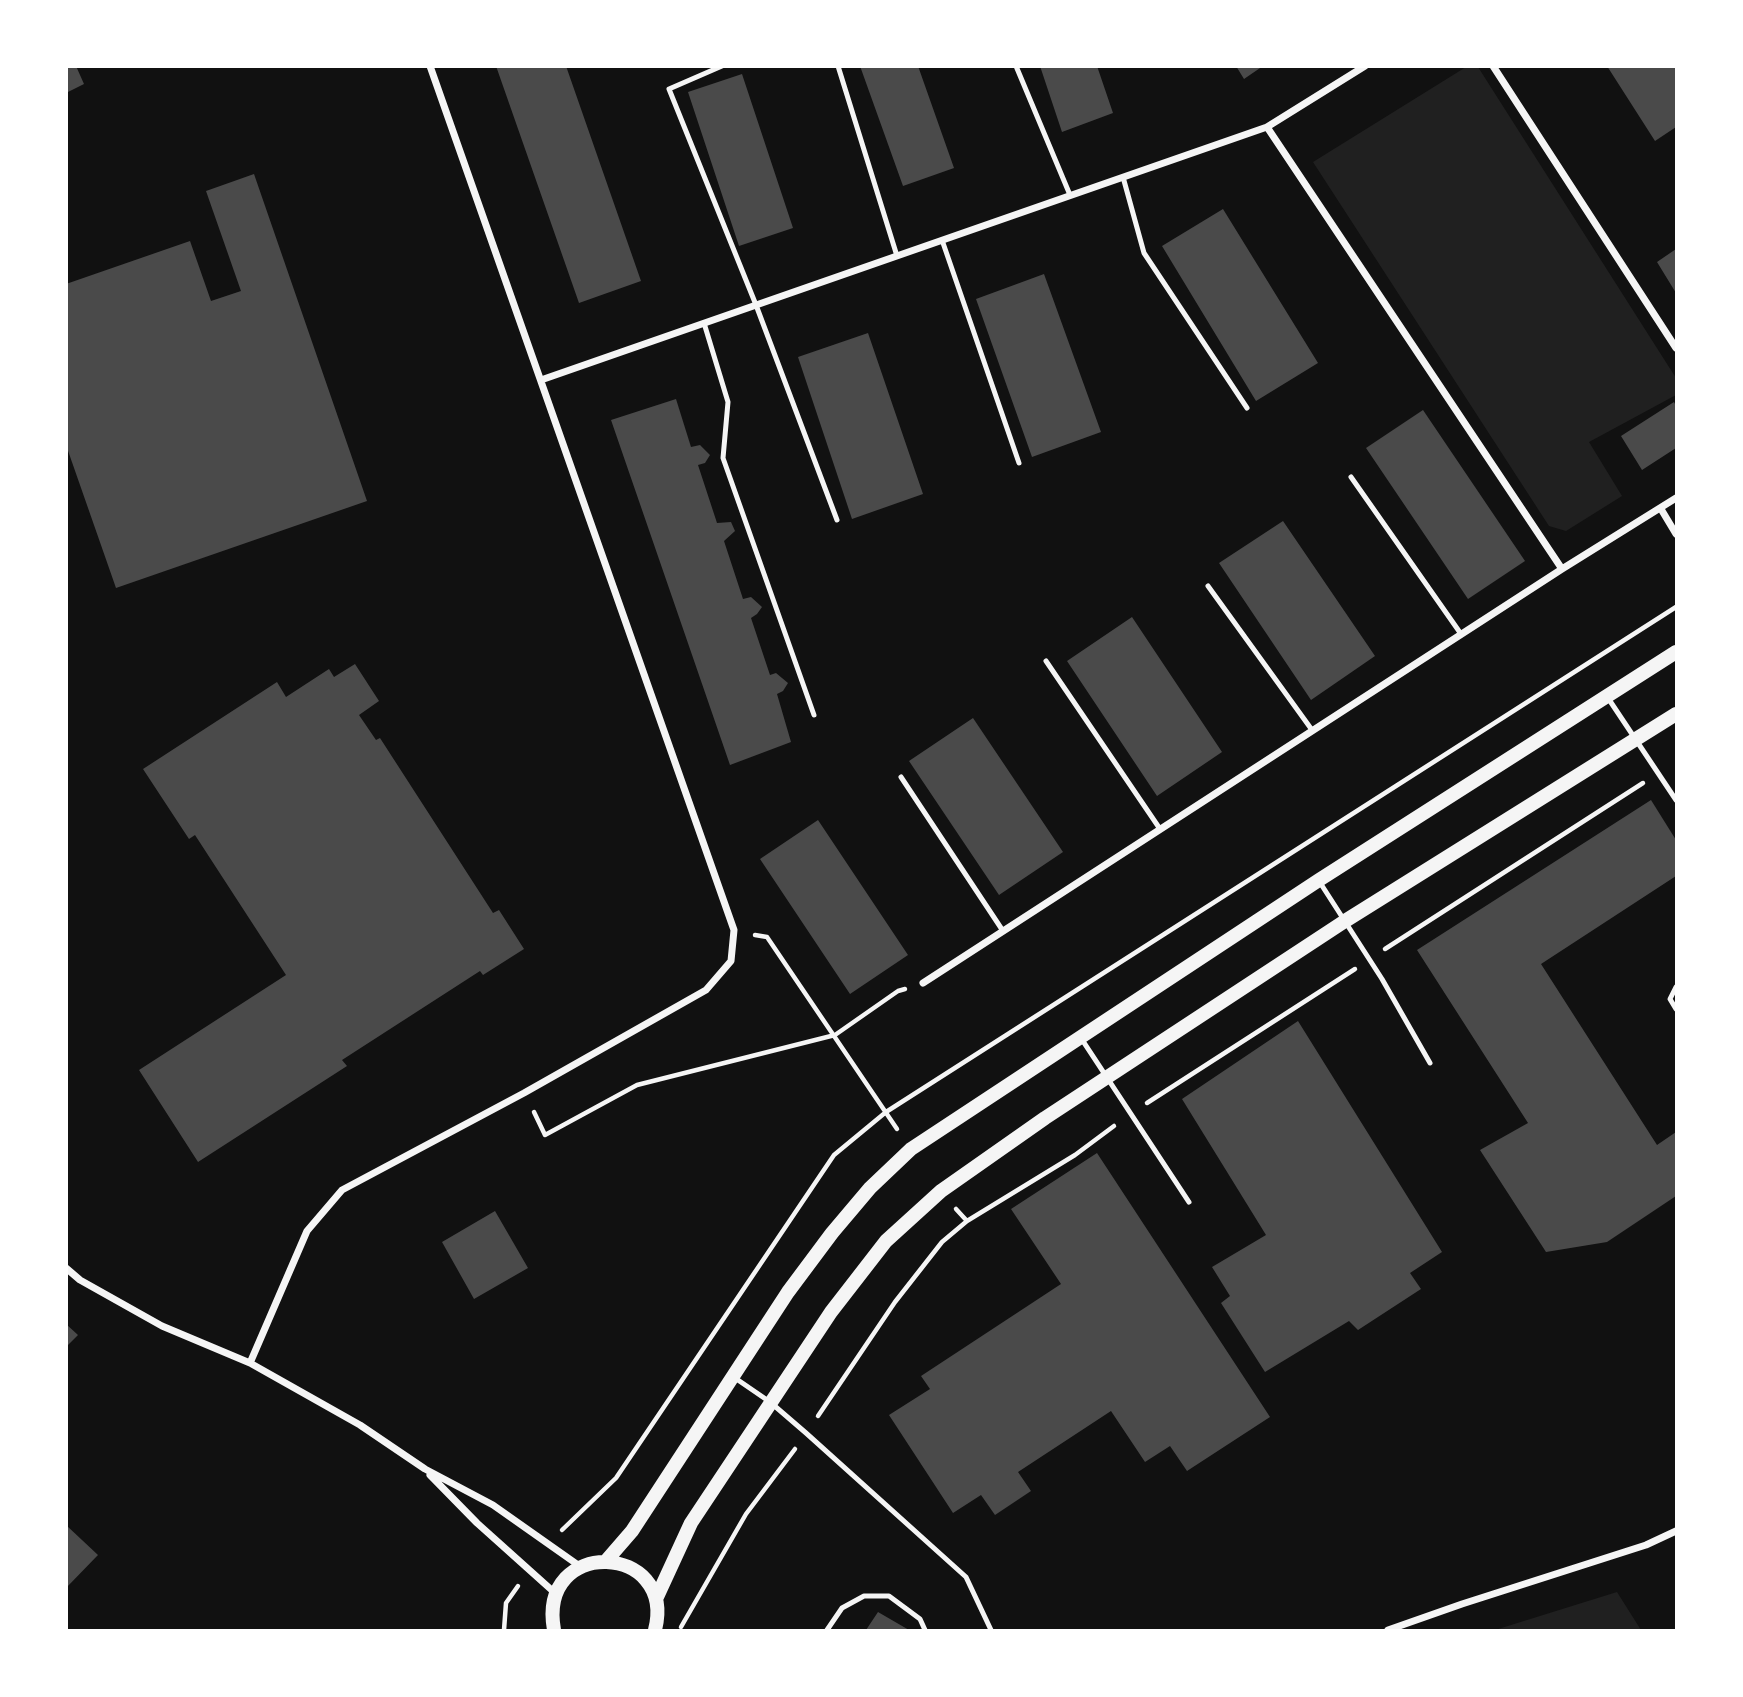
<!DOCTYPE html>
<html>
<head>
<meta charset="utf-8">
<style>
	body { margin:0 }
	#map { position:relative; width:1743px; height:1697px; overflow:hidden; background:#111; font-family:Montserrat,sans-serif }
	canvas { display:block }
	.frame { position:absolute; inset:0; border:68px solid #fff; pointer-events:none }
</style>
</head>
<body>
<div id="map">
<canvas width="1743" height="1697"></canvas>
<div class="frame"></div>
</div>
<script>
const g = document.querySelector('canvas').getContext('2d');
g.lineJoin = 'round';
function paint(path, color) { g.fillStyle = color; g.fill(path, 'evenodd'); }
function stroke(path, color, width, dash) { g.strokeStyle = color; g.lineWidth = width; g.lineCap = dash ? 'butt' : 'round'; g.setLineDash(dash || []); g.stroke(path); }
paint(new Path2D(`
	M1466,67h12l198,311v17l-87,47 33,54 -56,35 -17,-5 -236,-364z
	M1617,1592l24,38h-146z`), '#202020');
paint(new Path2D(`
	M66,66h10l8,18 -18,9z
	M496,66h70l75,215 -62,22z
	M860,66h58l36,102 -51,18z
	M1040,66h57l16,47 -51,19z
	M1236,66h27l-19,13z
	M1607,66h69v61l-21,14z
	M742,74l51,154 -54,18 -51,-154z
	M254,174l113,327 -251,87 -50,-143v-161l124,-43 21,60 30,-10 -35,-100z
	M1223,209l95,154 -62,38 -94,-155z
	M1676,249v44l-19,-31z
	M1044,274l57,158 -69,25 -56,-158z
	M868,333l55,161 -71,25 -54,-162z
	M676,399l15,48 9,-2 10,10 -5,8 -7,2 19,58 14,-1 4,9 -11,10 19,58 8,-2 11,10 -5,7 -6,4 19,57 6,-2 12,10 -5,8 -6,3 14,48 -61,23 -119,-345z
	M1674,402l2,4v42l-34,22 -21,-34z
	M1423,410l102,151 -57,38 -102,-151z
	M1283,521l92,135 -64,44 -92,-137z
	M1132,617l90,135 -65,44 -90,-135z
	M355,664l24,37 -20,14 17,25 4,-2 113,175 6,-3 25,39 -41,26 -3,-4 -138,89 5,6 -149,96 -59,-92 147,-95 -91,-140 -6,4 -46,-70 134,-87 9,15 43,-28 5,8z
	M973,718l90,134 -64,43 -90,-134z
	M1651,800l25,40v36l-135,88 116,181 19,-13v64l-69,46 -61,10 -66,-102 48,-27 -111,-173z
	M818,820l90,135 -58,39 -90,-135z
	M1298,1021l144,231 -32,21 11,16 -63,41 -9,-9 -84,51 -44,-69 9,-7 -18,-29 54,-32 -84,-136z
	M1097,1153l173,264 -83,54 -17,-25 -25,16 -34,-51 -93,61 13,19 -36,24 -14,-20 -28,18 -64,-98 41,-26 -9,-13 140,-92 -50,-75z
	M495,1211l33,57 -54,31 -32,-57z
	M66,1324l12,11 -12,12z
	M66,1525l32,30 -32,33z
	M878,1612l31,18h-43z`), '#4a4a4a');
stroke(new Path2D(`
	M755,935l12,2 130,192
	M1385,949l258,-166
	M1147,1103l208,-134
	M534,1112l11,23 92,-50 198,-50 63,-44 7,-2
	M956,1209l11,12
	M818,1416l77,-114 47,-60 25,-21 108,-66 39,-29
	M562,1530l54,-52 218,-323 52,-43 790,-505
	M681,1627l65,-113 49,-65
	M504,1630l2,-27 12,-17`), '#f5f5f5', 4.5);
stroke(new Path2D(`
	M722,66l-53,23 87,216 81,215
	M838,66l59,190
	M1016,66l54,129
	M1123,177l21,76 103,155
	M942,240l77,223
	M704,323l24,79 -5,56 91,257
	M1351,477l110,157
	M1208,586l104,144
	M1046,661l114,168
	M1608,698l68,102
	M901,777l102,154
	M1319,881l63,98 48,84
	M1676,987l-6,12 6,10
	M1081,1038l108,164
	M735,1378l35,24 36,31 160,144 25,53
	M827,1630l15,-22 22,-12h25l31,23 5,11`), '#f5f5f5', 5);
stroke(new Path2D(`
	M1493,66l183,282
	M1267,127l295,442
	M541,380l726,-253 98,-61
	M1661,509l15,25
	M923,983l639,-414 114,-71
	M66,1268l14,12 82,46 88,37 110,62 65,44 68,36 88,62
	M250,1363l57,-132 35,-41 182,-97 182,-103 25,-29 3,-31 -304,-864
	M430,1475l47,48 78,70
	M1388,1630l74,-26 184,-59 30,-14`), '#f5f5f5', 7);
stroke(new Path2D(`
	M606,1561l26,-30 156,-239 44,-59 38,-45 41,-39 408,-269 357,-228
	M656,1599l35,-76 140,-211 55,-71 55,-50 104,-73 300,-197 331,-207
	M554,1630c-17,-94 123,-87 101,0`), '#f5f5f5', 14);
</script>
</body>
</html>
